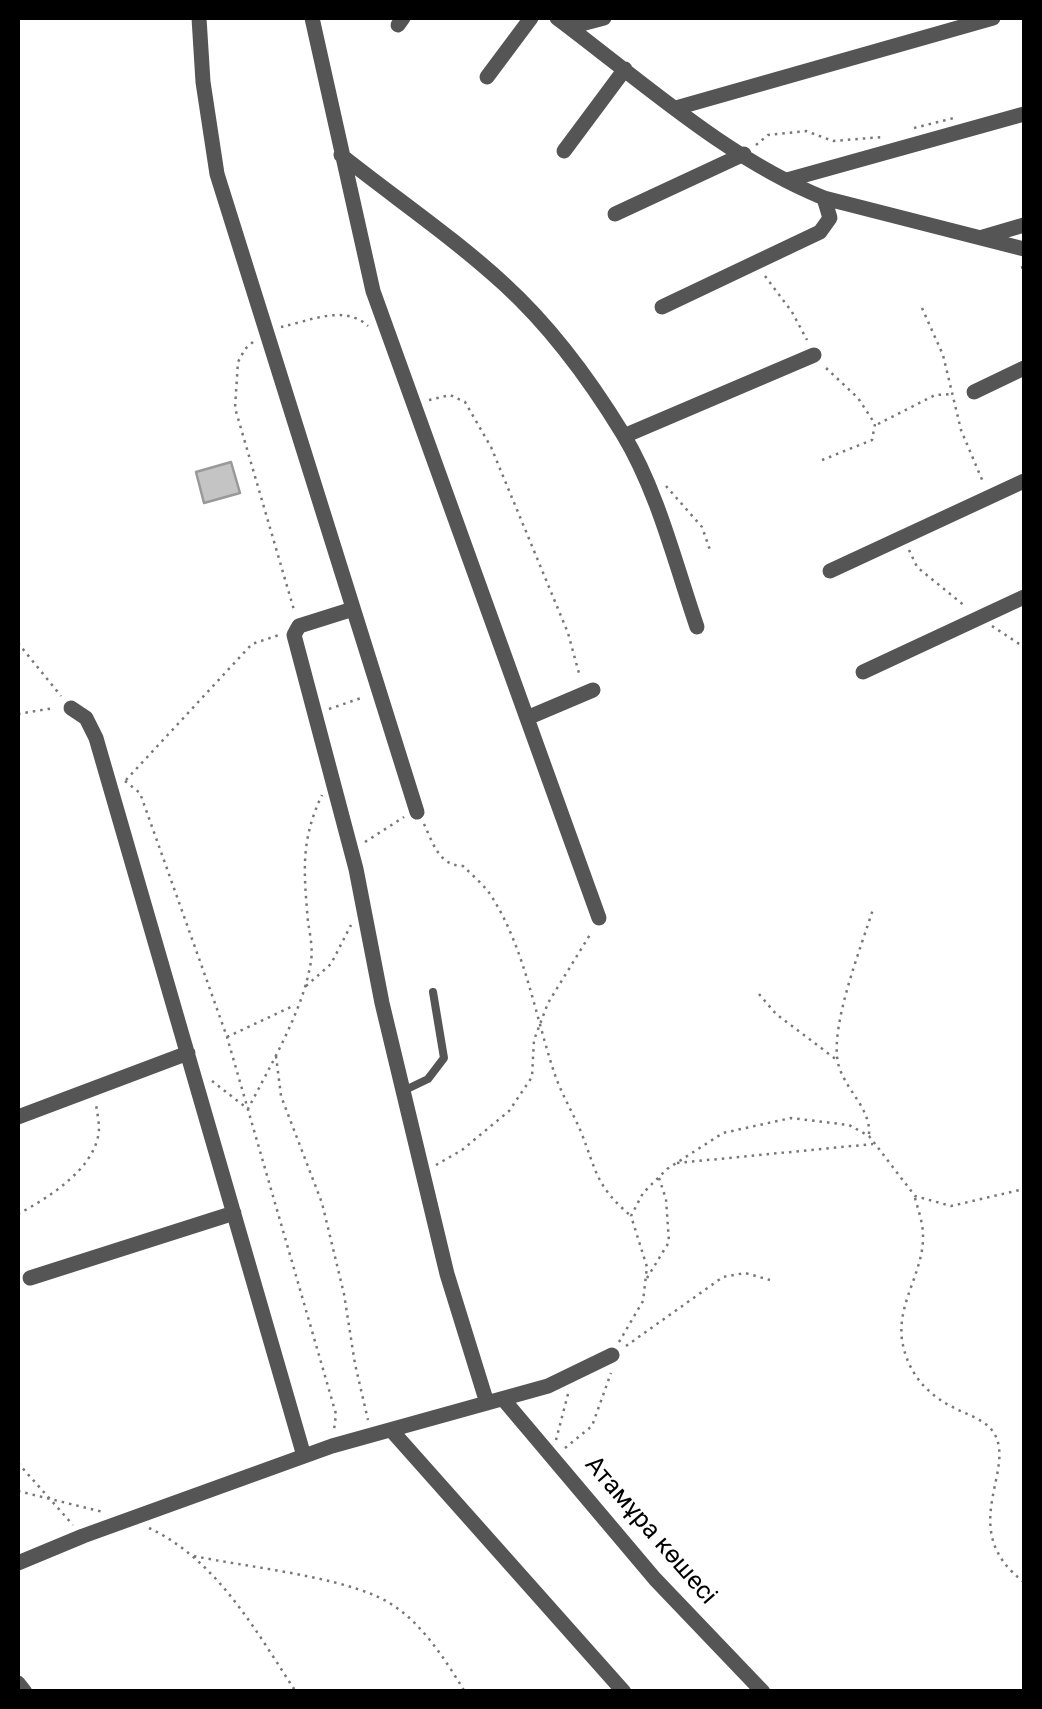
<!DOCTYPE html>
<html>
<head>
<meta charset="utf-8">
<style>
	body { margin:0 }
	#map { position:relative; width:1042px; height:1709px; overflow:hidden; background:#fff; font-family:Roboto,sans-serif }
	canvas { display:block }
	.frame { position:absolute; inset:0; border:20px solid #000; pointer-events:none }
</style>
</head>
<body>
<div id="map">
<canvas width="1042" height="1709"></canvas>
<div class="frame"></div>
</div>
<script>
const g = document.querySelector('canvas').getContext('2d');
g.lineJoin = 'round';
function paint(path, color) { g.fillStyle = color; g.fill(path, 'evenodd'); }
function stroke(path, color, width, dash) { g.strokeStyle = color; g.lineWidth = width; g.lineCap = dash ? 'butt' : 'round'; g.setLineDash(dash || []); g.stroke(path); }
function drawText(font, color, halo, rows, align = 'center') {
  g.font = font + ' Roboto,sans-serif'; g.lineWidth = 8; g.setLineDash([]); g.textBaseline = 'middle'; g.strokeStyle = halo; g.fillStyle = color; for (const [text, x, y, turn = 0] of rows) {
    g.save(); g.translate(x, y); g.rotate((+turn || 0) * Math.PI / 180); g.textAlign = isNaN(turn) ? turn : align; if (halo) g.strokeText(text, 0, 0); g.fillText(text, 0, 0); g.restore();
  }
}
const building = new Path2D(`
	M231,462l9,31 -36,10 -8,-31z`);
paint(building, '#c4c4c4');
stroke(building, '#999', 2.5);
stroke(new Path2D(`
	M914,128l40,-10
	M756,145l12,-10 38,-4 27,10 50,-4
	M1022,266l2,13
	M765,276l27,36 15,28
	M922,308l21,47 18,75 22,52
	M281,327c28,-6 64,-23 87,-1
	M253,342l-8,7 -7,13 -3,46 59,202
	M429,400l21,-5 15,7 26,45 77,186 12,44
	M878,424l57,-29 18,-1
	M822,460l50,-20 3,-16 -17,-26 -33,-31
	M666,486l36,41 8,23
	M909,550l8,17 49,40
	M992,626l32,21
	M18,643l43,53
	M329,709l35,-12
	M18,714l36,-6
	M126,780l126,-136 30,-10
	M125,781l15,12 87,244 109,377 -2,16
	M424,824c9,19 15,42 39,42 9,9 20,18 27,28 35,53 45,122 65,181 7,20 18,38 26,57 16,40 14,53 50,84
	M365,842l39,-25
	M306,986l25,-22 20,-39
	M759,994l17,20 61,46
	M227,1037l68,-32
	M276,1056l5,40 41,107 22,91 11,70 13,56
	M212,1081l36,28c22,-43 56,-100 63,-148 2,-12 -1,-27 -3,-39 -4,-49 -8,-81 14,-127
	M869,1134c2,-26 -25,-45 -31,-71 -8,-38 23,-115 35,-154
	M677,1163l196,-19
	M436,1165l26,-15 47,-39 23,-34 2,-37 14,-37 43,-70
	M915,1198c3,11 8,25 8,37 1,37 -26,67 -21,105 6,36 28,58 61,72 11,5 24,10 31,21 23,38 -39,97 30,149
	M18,1214c30,-16 79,-46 81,-85 0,-8 -2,-17 -3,-25
	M647,1278l22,-36 -3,-43 -7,-21
	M619,1342l24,-41 4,-34 -16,-51 12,-23 24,-24 56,-36 68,-15 58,7 20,11 46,60 36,10 73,-17
	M626,1346l97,-69 22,-4 25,7
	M556,1440l12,-46
	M565,1448l27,-22 19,-53
	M18,1463l55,62
	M18,1491l85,21
	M149,1528c68,32 107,103 147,164
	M194,1556c53,11 134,19 182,40 40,17 67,60 89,96`), '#777', 2.5, [2.5, 5]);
stroke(new Path2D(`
	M403,1091l25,-12 16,-21 -11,-66`), '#555', 8);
stroke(new Path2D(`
	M199,18l4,64 14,92 200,638
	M312,18l61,273 226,627
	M557,18c83,62 170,141 267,180l200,51
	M398,25l5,-7
	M570,27l34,-9
	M487,77l44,-59
	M676,108l317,-90
	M564,151l61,-82
	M341,155c54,43 113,83 163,129 46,42 86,96 119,150 35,58 52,129 74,193
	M787,180l237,-66
	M615,214l129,-60
	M983,237l41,-12
	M662,307l158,-75 10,-14 -6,-20
	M974,392l50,-24
	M624,436l190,-81
	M830,571l194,-90
	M353,609l-54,17 -5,9 62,234 26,134 65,271 40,129
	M863,672l161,-75
	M71,708l15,10 10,20 208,718
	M527,718l66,-28
	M18,1117l170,-64
	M30,1278l204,-65
	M503,1399l152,180 108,113
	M392,1431l232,261
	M18,1563l65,-27 249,-90 216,-60 64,-31
	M18,1683l7,9`), '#555', 15);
drawText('25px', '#000', '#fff', [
	["Атамұра көшесі",650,1531,49]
]);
</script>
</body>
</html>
